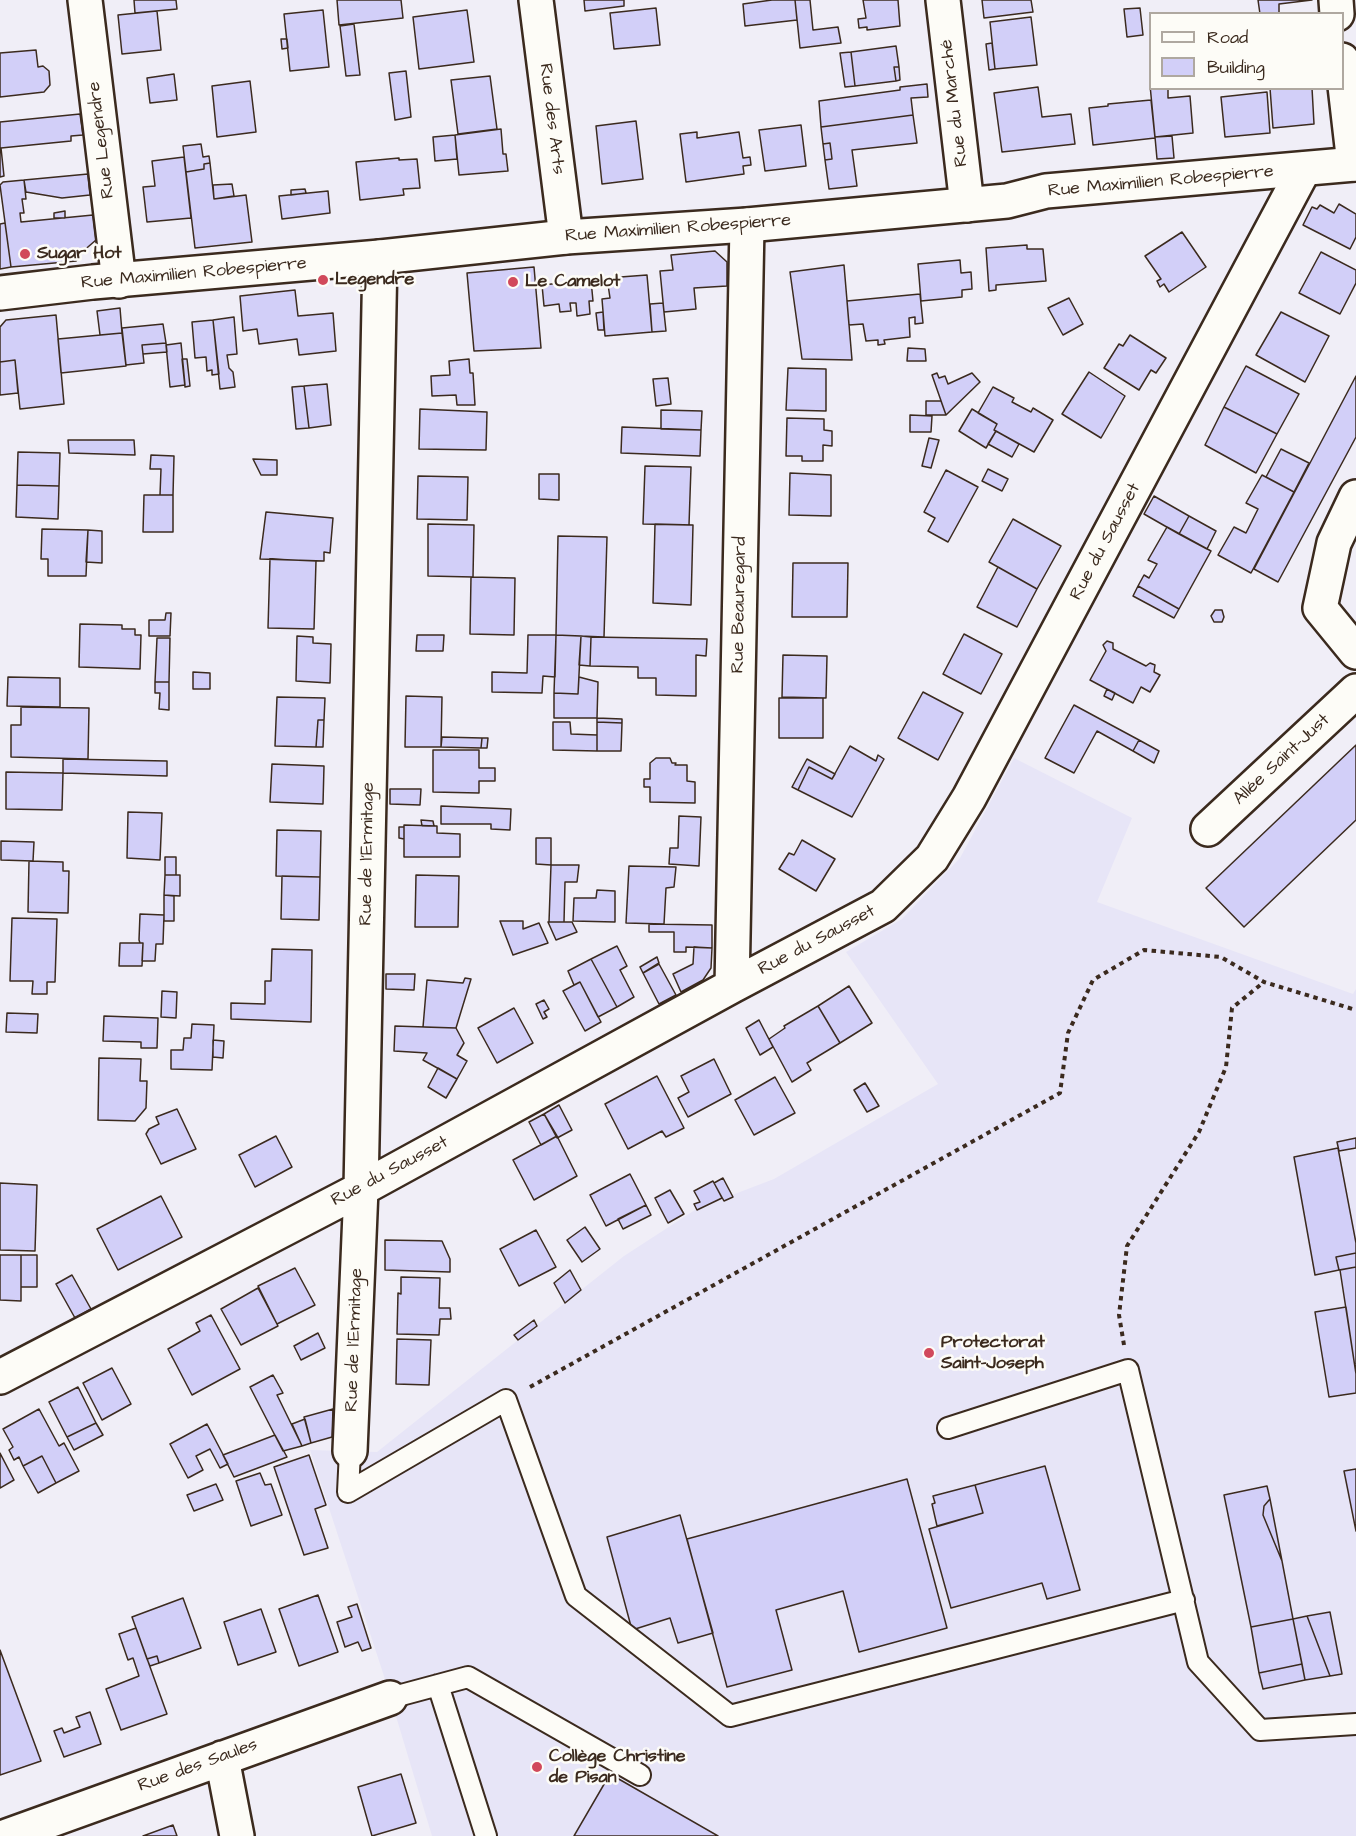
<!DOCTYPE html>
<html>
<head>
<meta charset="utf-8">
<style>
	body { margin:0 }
	#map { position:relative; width:1356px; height:1836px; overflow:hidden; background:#f0eef7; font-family:"Architects Daughter",sans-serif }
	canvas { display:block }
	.legend { position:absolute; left:1149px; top:12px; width:195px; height:78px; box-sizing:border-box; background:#fdfcf7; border:2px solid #afa8a0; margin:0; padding:8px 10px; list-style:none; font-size:18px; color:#3b2a1e }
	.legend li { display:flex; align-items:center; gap:12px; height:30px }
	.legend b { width:30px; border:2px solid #afa8a0 }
</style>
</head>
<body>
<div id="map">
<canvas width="1356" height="1836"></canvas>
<ul class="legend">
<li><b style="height:8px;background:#fdfcf7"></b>Road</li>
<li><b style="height:16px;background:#d2cff8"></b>Building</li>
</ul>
</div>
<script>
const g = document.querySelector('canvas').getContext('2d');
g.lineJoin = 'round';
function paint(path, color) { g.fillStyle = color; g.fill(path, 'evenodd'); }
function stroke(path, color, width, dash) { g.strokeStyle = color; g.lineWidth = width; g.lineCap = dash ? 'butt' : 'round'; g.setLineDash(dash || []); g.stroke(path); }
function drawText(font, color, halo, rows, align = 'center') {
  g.font = font + ' "Architects Daughter",sans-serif'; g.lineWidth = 5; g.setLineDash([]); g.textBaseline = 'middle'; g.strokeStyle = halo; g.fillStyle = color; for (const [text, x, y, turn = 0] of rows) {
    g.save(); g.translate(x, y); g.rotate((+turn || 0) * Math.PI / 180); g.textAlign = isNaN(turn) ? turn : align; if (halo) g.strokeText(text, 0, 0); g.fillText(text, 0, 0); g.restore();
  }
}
paint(new Path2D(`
	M1014,758l118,60 -35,84 256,92 3,-5v847h-924l-49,-163 -73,-223 67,2 247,-196 74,-48 76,-29 164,-95 -92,-132 56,-33 58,-61z`), '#e7e5f7');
const building = new Path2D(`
	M134,0h42l1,9 -42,4z
	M337,0h64l2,18 -64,7z
	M584,0h40v6l-39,5z
	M772,0h23l2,20 -52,6 -2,-22z
	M795,0h15l3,30 25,-3 3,16 -41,5z
	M863,0h35l2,26 -33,4v-3l-8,1 -1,-9 8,-1z
	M982,0h49l2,12 -49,6z
	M1258,0h54l-33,4v10h-19z
	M656,8l4,37 -46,4 -4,-36z
	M1140,8l3,27 -16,2 -3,-28z
	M323,10l6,57 -39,4 -6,-57z
	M467,10l7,52 -55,7 -6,-52z
	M157,11l4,39 -39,4 -4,-39z
	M1031,17l6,48 -42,4 -5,-47z
	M354,24l6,51 -14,1 -6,-50z
	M281,39h6l1,9 -6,1z
	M992,43l3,26 -6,1 -3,-26z
	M896,46l3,21h-5l2,14 -41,5 -4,-34z
	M36,50l2,17 5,-1 6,5 1,14 -6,7 -44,5v-44z
	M851,52l4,34 -10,1 -5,-34z
	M894,67h5l1,13 -4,1z
	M406,71l5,46 -16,3 -6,-47z
	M174,74l3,26 -27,3 -3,-25z
	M490,76l7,53 -39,5 -7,-54z
	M250,81l6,51 -39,5 -5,-51z
	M927,84l1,13 -17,1 2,17 -92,12 -2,-26 81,-11v-3z
	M1150,85v3h18v10l22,-2 3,37 -38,4z
	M1038,87l4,30 29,-3 4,30 -73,8 -8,-59z
	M1270,88h42l2,36 -41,4z
	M1267,92l3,41 -45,4 -4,-40z
	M1151,100l4,38 -62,7 -4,-37 19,-2v-2z
	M80,114l3,21 -12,1v5l-70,7 3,28 -4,1v-55z
	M913,115l4,28 -65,7 5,36 -28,3 -4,-29 7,-1 -2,-16 -7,1 -2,-17z
	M636,121l7,58 -41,5 -6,-58z
	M801,125l5,41 -41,5 -6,-41z
	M501,129l2,25h3l2,17 -49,4 -4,-40z
	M697,132v6l42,-6 4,26 7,-1 1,8 -8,1 1,8 -58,8 -6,-48z
	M455,135l2,24 -22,2 -2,-24z
	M1172,136l2,22 -17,1 -2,-22z
	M830,143l2,16 -7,1 -2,-16z
	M201,144l2,13 6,-1 1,7 -6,1v5l-18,3 -3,-26z
	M184,157l7,61 -44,4 -4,-35 12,-1 -3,-25z
	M399,158v2l18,-1 3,29 -17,1 1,6 -44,5 -4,-38z
	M210,163l4,36 32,-4 6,47 -57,6 -9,-76 18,-3v-5z
	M88,174l2,21 -28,3 -36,-6 -2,-12z
	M24,180l2,19h-4l2,14h-4l1,9 72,-7 3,25 -15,13 -5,8 -65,6 -11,-82 3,-3z
	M232,184l2,12 -20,3 -1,-14z
	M305,189l1,4 -15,2v-5z
	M328,191l2,22 -48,6 -3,-23z
	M1339,204l17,10v23l-6,12 -47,-24 9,-18 5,2 3,-4 14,8z
	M65,211v7h-11v-5z
	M5,223l6,44 -11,2v-45z
	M1182,232l24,35 -37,25 -5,-8 -4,3 -3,-6 4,-2 -16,-23z
	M1027,245v4h16l3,32 -50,4v5l-7,1 -3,-43z
	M715,251l12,11v24l-33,2 2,21 -32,3 -4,-41 13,-1 -2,-15z
	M1321,252l35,18v13l-16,31 -41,-21z
	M960,260l1,13 10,-1 1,17 -10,1v7l-41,4 -3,-37z
	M844,265l8,95 -50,-1 -12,-87z
	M534,267l7,81 -67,3 -7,-78z
	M647,275l5,57 -47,4 -3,-37 8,-1 -3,-20z
	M591,280l2,21h-4l1,13 -13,2 -1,-13h-6l1,8 -11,1 -1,-8 -15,2 -2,-21z
	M295,290l3,26 35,-3 3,38 -37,4 -2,-16 -38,5 -2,-15 -14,2 -3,-35z
	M920,294l3,29 -8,1v-7l-6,1 1,19 -26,3 1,4 -7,1v-5l-12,1 -3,-17 -14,1 -2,-24z
	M1069,298l14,26 -20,11 -15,-27z
	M663,303l3,28 -14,1 -2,-28z
	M120,308l2,25 -22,2 -3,-24z
	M603,312l1,18h-6l-2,-17z
	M1281,312l48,24 -24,46 -49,-27z
	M56,315l8,89 -44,5 -5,-49 -15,2v-35l6,-7z
	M234,317l3,37 -10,1 2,13 4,4 2,15 -15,2 -7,-69z
	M213,320l6,54 -7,1v-5l-5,1 -1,-14 -11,1 -3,-36z
	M163,324l3,19 -24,2 2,18 -18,2 -4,-37z
	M122,333l4,33 -65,7 -3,-34z
	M1130,335l36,23 -10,15 -5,-3 -12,20 -35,-22 15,-24 4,2z
	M166,343l1,9 -24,2 -1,-9z
	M181,343l4,42 -15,2 -4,-42z
	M908,348l17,1 1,12h-19z
	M182,359h5l3,27 -5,1z
	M469,359l1,14h3l2,32h-18l-1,-10 -24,1 -1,-20 19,-1 -1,-14z
	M15,360l3,33 -18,2v-33z
	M1246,366l53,28 -22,40 -53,-27z
	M788,368l38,1v42l-40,-1z
	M1089,372l36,24 -24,42 -39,-24z
	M937,373l2,5 6,-2 3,8 24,-11 8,9 -34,33 -14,-40z
	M1356,376v61l-78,145 -24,-13z
	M668,378l3,26 -15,2 -3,-27z
	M327,384l4,41 -22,3 -5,-42z
	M304,386l5,42 -13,1 -4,-42z
	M993,387l21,11 -2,4 19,10 2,-4 20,12 -19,32 -40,-22 3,-6 -19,-11z
	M926,401h15l5,14h-20z
	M1224,407l53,27 -21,39 -51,-28z
	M420,409l67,3 -1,38 -67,-1z
	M972,409l25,15 -3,6 2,1 -10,17 -27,-17z
	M661,410l41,1 -1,19 -40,-1z
	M910,415l22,1 -1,16h-21z
	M787,418l37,1v11l8,1v15l-9,-1v16h-21v-5h-16z
	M622,427l79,3 -1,26 -79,-3z
	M996,431l23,13 -7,13 -24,-13z
	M929,438l10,2 -8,28 -9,-2z
	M68,440h66l1,15 -66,-2z
	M1281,449l28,14 -15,29 -28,-15z
	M18,452l42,1 -1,33 -42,-1z
	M151,455l23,1 -1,39h-13l1,-26h-11z
	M253,459l24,1v15h-16z
	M645,466l46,1 -2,58 -46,-1z
	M988,469l20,10 -6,12 -20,-10z
	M946,470l32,17 -30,55 -20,-11 7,-13 -11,-6z
	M790,473l41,2v41l-42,-1z
	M539,474h20v26l-20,-1z
	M1262,475l32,17 -43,81 -33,-18 16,-28 12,6 12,-24 -12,-6z
	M418,476l50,1 -1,43 -50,-1z
	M17,485l42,1 -1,33 -42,-2z
	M144,495h29v37h-30z
	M1154,496l35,20 -10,18 -35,-20z
	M266,512l67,6 -3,35 -6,-1v9l-64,-2z
	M1189,516l27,15 -9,18 -28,-15z
	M1013,519l48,27 -24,43 -48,-27z
	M428,524l46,1 -1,52 -45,-1z
	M655,524l38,1 -2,80 -38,-2z
	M1167,527l44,24 -32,58 -41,-23 6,-11 5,3 8,-14 -9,-4z
	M42,529l46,1 -2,46h-38v-17h-7z
	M88,530l14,1v32l-16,-1z
	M558,536l49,1 -3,100 -48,-2z
	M270,559l46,2 -2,68 -46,-1z
	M793,563h55l-1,54h-55z
	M998,567l39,22 -20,38 -40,-20z
	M471,577l44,1 -1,57 -44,-1z
	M1138,586l41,23 -5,9 -41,-22z
	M1215,610h7l2,7 -2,5h-8l-3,-6z
	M166,613h5l-1,23h-21v-16h16z
	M80,624l42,1v4h13v6h6l-1,34 -61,-2z
	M964,634l38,20 -21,40 -38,-20z
	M417,635h27l-1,16h-27z
	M528,635h28l-1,42 -12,-1 -1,17 -50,-1v-20l35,1z
	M556,635l25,1 -3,58 -24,-1z
	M297,636l16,1v6l18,1 -1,39 -34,-2z
	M581,636l10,1 -1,29 -11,-1z
	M591,637l116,2 -1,17 -10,-1v41l-40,-1v-17h-18v-11l-48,-1z
	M157,638h13l-1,44h-14z
	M1107,641l6,2v6l33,17 4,-3 5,2 -1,7 6,3 -10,17 -9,-5 -8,16 -43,-23 16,-29 -3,-6z
	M783,655l44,1 -1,42 -44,-1z
	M193,672l17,1v16h-17z
	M8,677l52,1v29l-53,-1z
	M579,677l19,5 -1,36h-43v-25l24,1z
	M155,682h14v28l-10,-1 1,-16h-5z
	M1107,689l8,4 -3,7 -8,-4z
	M923,692l40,21 -25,47 -40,-22z
	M406,696l36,1 -1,50h-36z
	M277,697l48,1 -1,22h-6l-2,27 -41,-1z
	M779,698h44v40h-44z
	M1074,705l65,35 -6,11 -36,-20 -23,42 -29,-15z
	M21,707l68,1 -1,51 -77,-2v-32h10z
	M597,718l25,1v4l-25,-1z
	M318,720h6l-1,27h-7z
	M553,722h17l1,12 26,1v16l-44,-1z
	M597,722l25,1 -1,28h-24z
	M442,737l40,1 -1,10 -40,-1z
	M482,738h6l-1,10h-6z
	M1139,740l20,11 -5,12 -21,-12z
	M1356,745v75l-112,107 -38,-39z
	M850,746l26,15 2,-6 6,4 -32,58 -54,-27 11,-23 23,12z
	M433,750h46v18h16v13h-16v12l-46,-1z
	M656,758h14l2,5h4l-1,2h12v16l8,1v21l-45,-1v-15h-6v-8h6v-16z
	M63,759l104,2v15l-104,-3z
	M807,759l28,15 -3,5 -23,-12 -11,23 -6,-3z
	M272,764l52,2 -1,38 -53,-2z
	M6,772l57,1 -1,37 -56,-1z
	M390,789h31l-1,16 -30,-1z
	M441,806l70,3 -1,21 -19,-1v-5h-50z
	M128,812l34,1 -2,47 -33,-2z
	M679,816l22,1 -2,49 -30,-2 1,-16h8z
	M421,820l12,1 1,5h-12z
	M404,825l33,1v7l23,1v23h-56z
	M399,827h5v12l-5,-1z
	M277,830l44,1 -1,46 -44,-1z
	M536,838h15v27l-15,-1z
	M802,840l33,19 -19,32 -37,-22 10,-16 5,2z
	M1,841l33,1 -1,19 -32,-1z
	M165,857h11v18h-11z
	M29,861l34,1v9h6l-1,42 -40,-1z
	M551,865h28l-2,17h-12l-1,40h-15z
	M629,866l47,1 -2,20 -8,1 -2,36 -38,-1z
	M165,875h15v21l-16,-1z
	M416,875l43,1 -1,51h-43z
	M282,876l38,1 -1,43 -38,-1z
	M597,890l18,1v31l-42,-1 1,-23h22z
	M164,895l10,1v25h-10z
	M140,914l24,1 -1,29h-7l-1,17h-13l1,-18h-3l-1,-3z
	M12,918l45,1 -2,63h-8v12h-15l1,-13h-23z
	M500,921h23v8l16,-6 9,20 -35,12z
	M548,922h24l5,10 -21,8z
	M649,924l63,1v23l-26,-1v5h-12v-20h-25z
	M120,943h23l-1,23h-23z
	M617,946l10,20 -7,4 14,27 -17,10 -26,-48z
	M694,947l18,1 -1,20 -8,12 -22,12 -8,-18 20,-10z
	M272,949l40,1 -1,72 -80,-3v-16l34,1v-23h6z
	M657,957l2,6 -16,10 -3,-6z
	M591,959l26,48 -19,10 -18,-35 -6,3 -6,-14z
	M659,964l17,31 -17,9 -16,-31z
	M386,974h29l-1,16 -28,-1z
	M465,978l6,1 -15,49 -33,-1 4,-47 36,3z
	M580,982l21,40 -16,9 -22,-40z
	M849,986l23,37 -32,20 -22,-37z
	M162,991l15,1 -1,26 -15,-1z
	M544,1000l5,9 -5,3 3,5 -4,2 -7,-15z
	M818,1006l22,37 -33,20 4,7 -19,12 -23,-43 16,-11 -1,-2z
	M514,1008l19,35 -36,20 -19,-35z
	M7,1013l31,1 -1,19 -31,-1z
	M104,1016l54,2 -1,30h-16v-6l-38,-1z
	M759,1020l14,27 -13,8 -14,-27z
	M192,1024l22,1 -2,45 -41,-1v-19h12l1,-12h7z
	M395,1026l61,2 8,15 -7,12 10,6 -10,18 -34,-19 4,-7 -33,-2z
	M213,1040l11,1 -1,17 -10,-1z
	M99,1058l42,1 -1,22h7l-1,27 -11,13 -37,-1z
	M714,1059l17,35 -43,23 -10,-19 11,-6 -8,-16z
	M438,1068l19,11 -11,19 -18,-11z
	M657,1076l27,52 -18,9 -4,-6 -34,18 -23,-45z
	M775,1077l20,36 -41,22 -19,-35z
	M865,1083l14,23 -12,6 -13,-22z
	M559,1105l13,25 -15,8 -13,-24z
	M177,1109l19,40 -35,15 -15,-30 3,-5 10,-5 -3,-7z
	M544,1114l13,22 -16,9 -12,-23z
	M276,1136l16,31 -37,20 -16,-32z
	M557,1136l20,40 -43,24 -21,-40z
	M1356,1138v10l-17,3 -2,-9z
	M1338,1148l18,95v10l-20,4 3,13 -24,5 -21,-118z
	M630,1174l16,31 -40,21 -16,-31z
	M723,1178l10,19 -9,4 -10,-18z
	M713,1181l9,17 -25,12 -3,-6 6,-2 -6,-11z
	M0,1183l37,2 -2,66 -35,-1z
	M670,1190l14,24 -16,9 -13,-25z
	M161,1196l21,41 -64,33 -21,-41z
	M646,1205l5,10 -28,14 -5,-10z
	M585,1227l15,22 -18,13 -15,-22z
	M536,1230l20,37 -37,19 -19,-37z
	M385,1240l57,1 8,18v13l-65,-2z
	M1356,1253v14l-17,3 -3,-13z
	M0,1255h21v46l-21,-1z
	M21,1255h16v32h-16z
	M1356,1267v107l-16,-104z
	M295,1268l20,37 -38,19 -19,-38z
	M570,1270l11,20 -16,13 -11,-20z
	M72,1275l19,34 -16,9 -19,-34z
	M401,1277l39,1 -1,30h11l1,11h-11l-1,16 -42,-1 1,-41 3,1z
	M258,1288l20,38 -37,19 -20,-36z
	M1346,1307l10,67v19l-27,4 -14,-85z
	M211,1315l29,54 -48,26 -24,-46 32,-18 -4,-8z
	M534,1320l3,6 -19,14 -4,-5z
	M318,1333l7,15 -24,12 -7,-14z
	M397,1339l34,1 -2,45 -33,-1z
	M112,1368l19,36 -29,16 -19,-37z
	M273,1375l10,18 -6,2 25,51 -19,5 -33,-64z
	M78,1387l18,36 -29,14 -18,-35z
	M39,1409l20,37 5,-3 15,28 -23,12 -14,-27 -19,10 -4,-9 -5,3 -5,-10 4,-3 -10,-18z
	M333,1409l-1,28 -21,6 -7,-26z
	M305,1419l6,24 -9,3 -10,-22z
	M96,1423l7,12 -29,15 -7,-13z
	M207,1424l21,40 -8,4 -10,-19 -14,7 7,14 -15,8 -18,-34z
	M275,1435l12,22 -53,20 -11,-22z
	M0,1453l14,27 -14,8z
	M309,1455l17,50 -11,4 13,39 -24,7 -30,-88z
	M42,1456l14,27 -18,10 -15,-27z
	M1045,1466l35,124 -33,9 -5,-16 -91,25 -22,-79 54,-16 -8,-28z
	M1356,1469v62l-12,-60z
	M260,1473l5,12 6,-1 11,31 -31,11 -15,-45z
	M907,1479l40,149 -88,24 -16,-61 -67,19 16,60 -65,17 -40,-148z
	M216,1484l7,16 -29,11 -7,-16z
	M975,1485l8,28 -46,13 -5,-22 3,-1 -2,-7z
	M1267,1486l3,13 -6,7 -1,9 19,46 11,58 -42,8 -27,-132z
	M1270,1499l12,62 -19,-46 1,-9z
	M680,1515l33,118 -35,10 -8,-25 -38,12 -25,-93z
	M318,1595l20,57 -39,14 -20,-57z
	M183,1598l18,50 -42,15 -2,-7 -10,3 -15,-42z
	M357,1604l14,44 -9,3 -4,-9 -13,5 -8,-25 15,-5 -4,-10z
	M261,1609l15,43 -38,13 -14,-43z
	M1330,1612l12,62 -12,2 -23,-60z
	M1307,1616l23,60 -25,4 -12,-61z
	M1293,1619l9,45 -43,9 -8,-46z
	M136,1628l31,86 -46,16 -15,-41 33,-13 -6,-18 -5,2 -9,-26z
	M0,1650l41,111 -41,14z
	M157,1656l2,7 -9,3 -3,-7z
	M1302,1664l3,16 -42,9 -4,-16z
	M90,1712l11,32 -37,13 -10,-26 8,-3 2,5 16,-6 -4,-10z
	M401,1774l15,49 -44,13 -14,-49z
	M610,1774l108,62h-144z
	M173,1825l4,11h-34z`);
paint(building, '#d2cff8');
stroke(building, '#3b2a1e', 1.5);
const lane = new Path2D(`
	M948,1428l180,-58 70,292 62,68 96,-6
	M350,1451l-2,41 158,-92 70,196 154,120 454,-116
	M438,1685l48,151
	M390,1698l78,-21 172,98`);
const street = new Path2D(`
	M85,0l34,281
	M536,0l30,237
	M943,0l24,205
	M1336,0l1,14
	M1342,60l12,104
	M1356,497l-22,46 -14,65 36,44
	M1208,829l148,-138
	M732,986l15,-761
	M0,1377l361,-188 371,-203 151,-80 49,-48 37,-60 335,-629
	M350,1451l11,-262 19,-932
	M222,1758l15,78
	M7,1836l383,-138`);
const secondary = new Path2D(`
	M0,293l93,-11 287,-25 186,-20 181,-12 260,-24 39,-10 310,-27`);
stroke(lane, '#3b2a1e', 24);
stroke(street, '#3b2a1e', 38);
stroke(secondary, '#3b2a1e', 38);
stroke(new Path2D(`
	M1124,1345l-5,-30 8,-69 72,-114 27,-65 6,-59 32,-26
	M530,1387l530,-294 8,-60 25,-53 51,-30 77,7 43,25 92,28`), '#3b2a1e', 4, [4.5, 4.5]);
stroke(lane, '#fdfcf7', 20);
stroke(street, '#fdfcf7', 33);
stroke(secondary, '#fdfcf7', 33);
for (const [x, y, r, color] of [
	[25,254,6,"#d1495b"],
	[323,280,6,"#d1495b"],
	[513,282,6,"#d1495b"],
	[929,1353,6,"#d1495b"],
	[537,1767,6,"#d1495b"]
]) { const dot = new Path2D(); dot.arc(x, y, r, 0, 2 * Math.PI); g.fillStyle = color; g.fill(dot); stroke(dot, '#fdfcf7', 2); }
drawText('18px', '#3b2a1e', '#fdfcf7', [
	["Rue du Marché",955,103,-97],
	["Rue des Arts",551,119,83],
	["Rue Legendre",102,140,-97],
	["Rue Maximilien Robespierre",1161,182,-5],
	["Rue Maximilien Robespierre",678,229,-4],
	["Rue Maximilien Robespierre",194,274,-5],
	["Rue du Sausset",1106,542,-62],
	["Rue Beauregard",740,605,-89],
	["Allée Saint-Just",1282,760,-43],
	["Rue de l'Ermitage",368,854,-89],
	["Rue du Sausset",817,941,-28],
	["Rue du Sausset",390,1172,-28],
	["Rue de l'Ermitage",355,1340,-88],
	["Rue des Saules",198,1766,-20]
]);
drawText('bold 18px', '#3b2a1e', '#fdfcf7', [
	["Sugar Hot",37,254],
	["Legendre",335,280],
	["Le Camelot",525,282],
	["Protectorat",941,1343],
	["Saint-Joseph",941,1364],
	["Collège Christine",549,1757],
	["de Pisan",549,1778]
], 'left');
</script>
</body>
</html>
